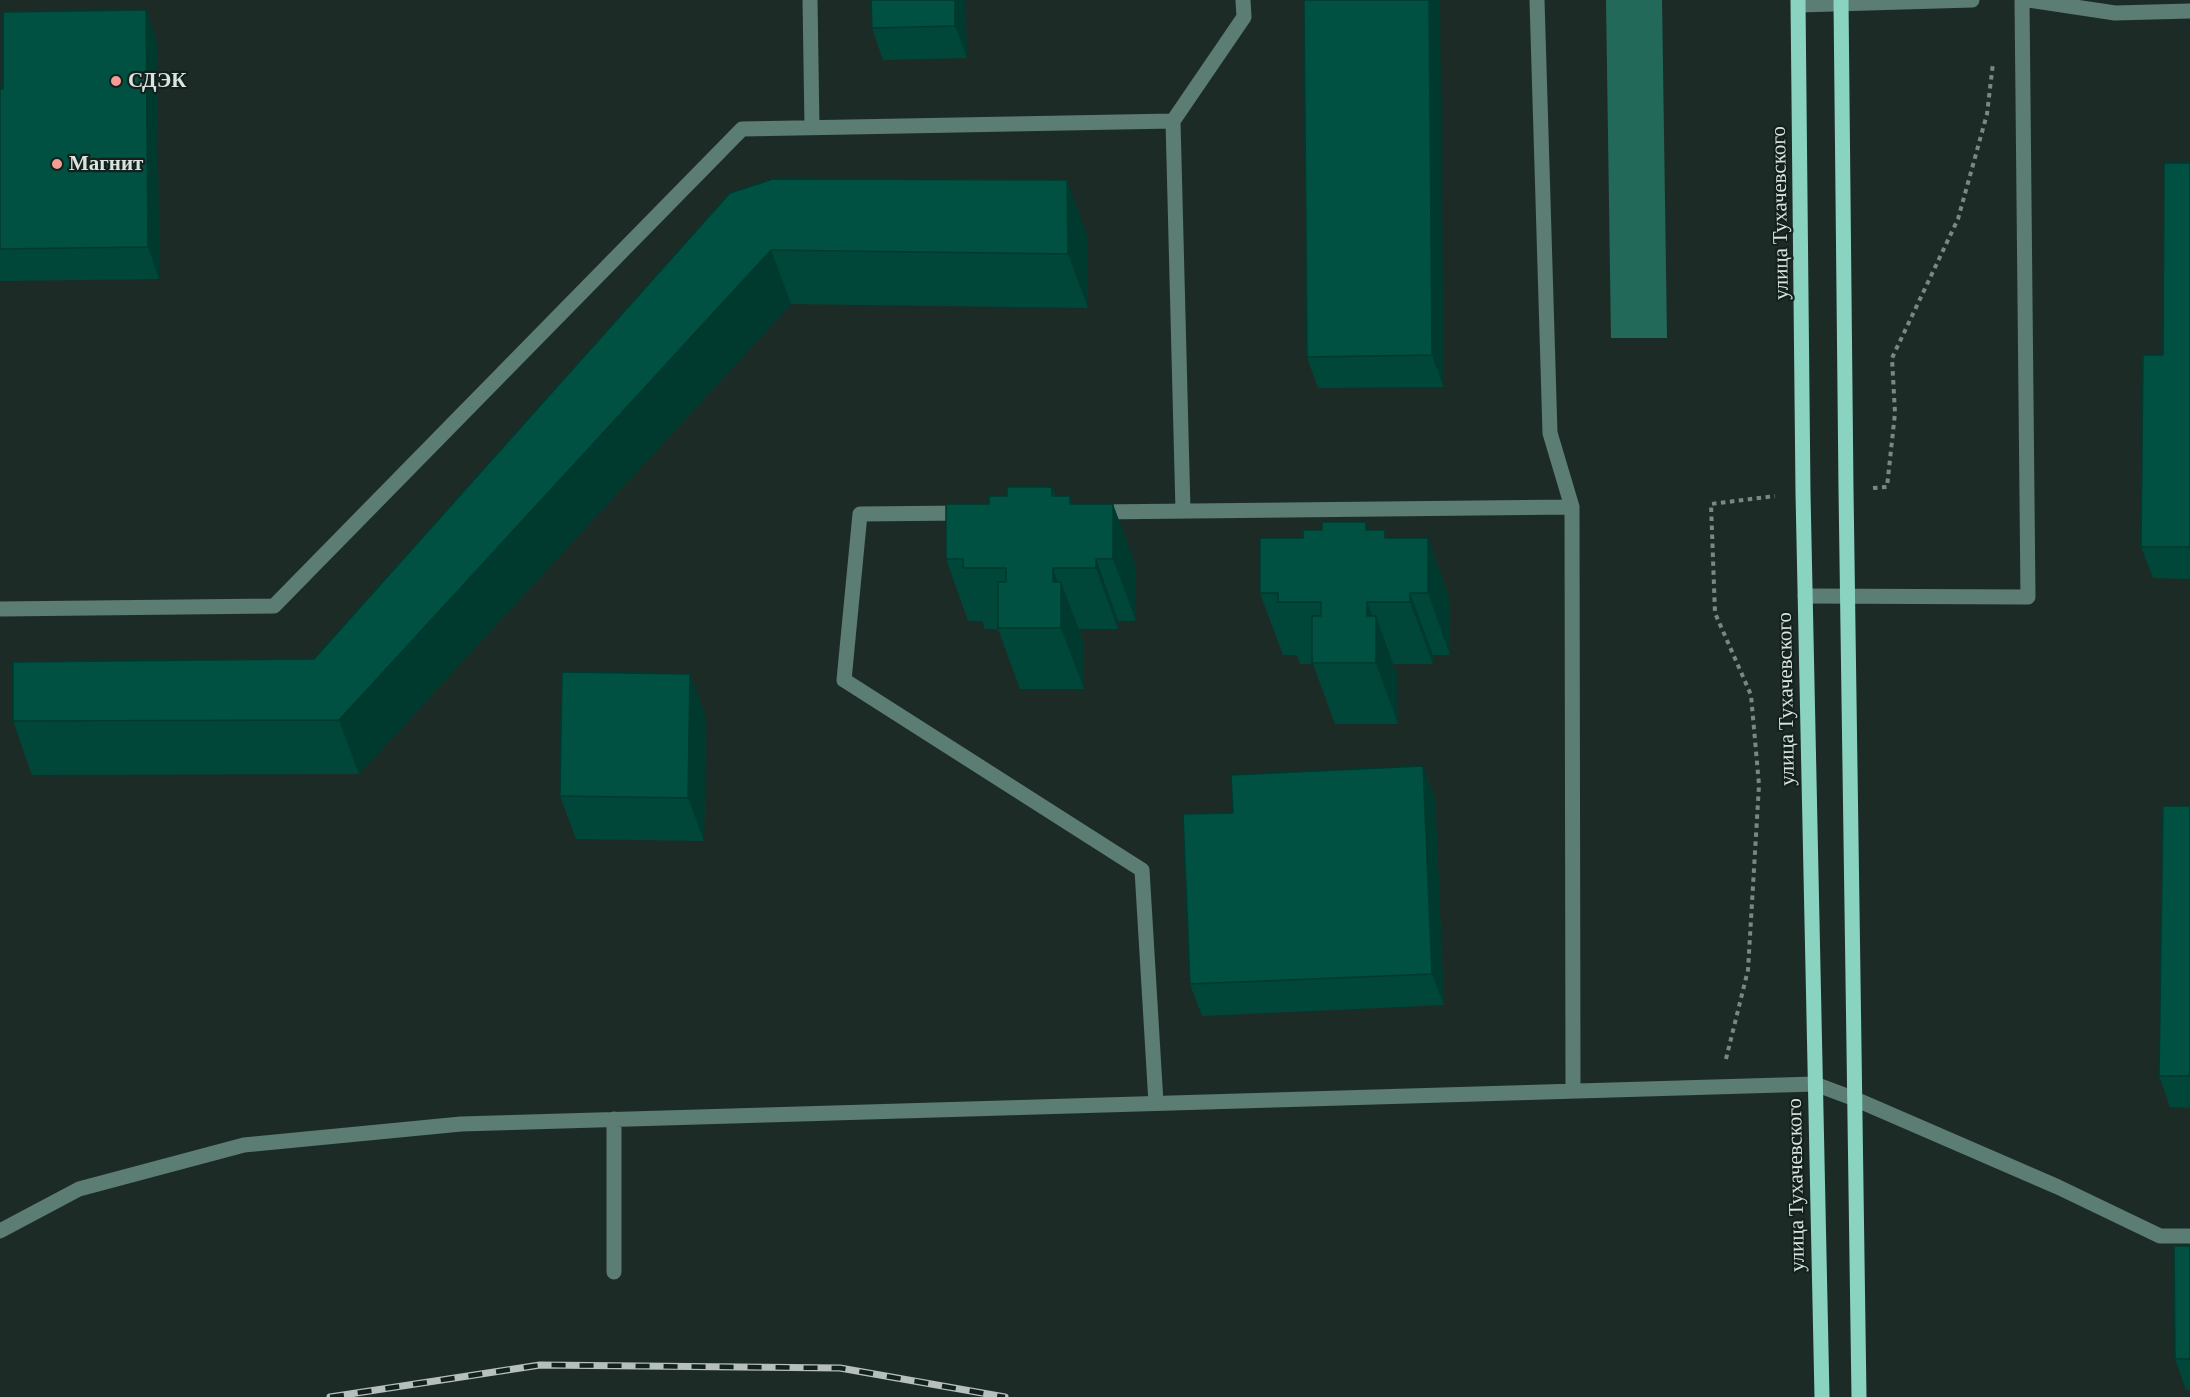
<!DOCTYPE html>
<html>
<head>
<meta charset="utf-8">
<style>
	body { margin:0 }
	canvas { display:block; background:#1d2b27 }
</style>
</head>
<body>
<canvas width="2190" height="1397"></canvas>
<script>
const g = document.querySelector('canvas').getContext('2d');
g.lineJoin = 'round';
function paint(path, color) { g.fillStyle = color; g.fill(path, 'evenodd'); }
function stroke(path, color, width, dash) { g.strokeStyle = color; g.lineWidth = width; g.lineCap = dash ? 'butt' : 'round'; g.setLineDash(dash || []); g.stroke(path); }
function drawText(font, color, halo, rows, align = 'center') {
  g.font = font + ' "Crimson Pro",serif'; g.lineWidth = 4.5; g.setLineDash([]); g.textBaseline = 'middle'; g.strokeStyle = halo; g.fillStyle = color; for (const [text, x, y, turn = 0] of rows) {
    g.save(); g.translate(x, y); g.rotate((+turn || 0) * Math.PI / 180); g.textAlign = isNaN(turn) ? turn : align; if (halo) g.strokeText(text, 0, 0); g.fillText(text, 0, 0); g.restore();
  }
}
paint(new Path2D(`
	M1606,0h56l5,338h-56z`), '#236959');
stroke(new Path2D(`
	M1873,488l14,-1 8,-74 -3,-55 66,-139 29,-105 6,-51
	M1726,1059l22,-89 11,-185 -8,-90 -36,-82 -4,-109 64,-8`), '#7c8784', 4, [4.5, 4.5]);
stroke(new Path2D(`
	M810,0l2,127
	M1537,0l13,433 22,74
	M2029,0l86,13 75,-2
	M1799,5l173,-5
	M1173,121l10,390
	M1097,512l475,-5 1,583
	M965,513l-105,1 -16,166 298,190 14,233
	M1805,596l223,1 -6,-597
	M0,609l274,-3 468,-477 431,-8 71,-104 -1,-17
	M614,1119v153
	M0,1231l79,-42 165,-44 217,-21 1354,-40 40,15 203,88 102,49h30`), '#5b7d73', 15);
stroke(new Path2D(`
	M1798,0l5,493 19,904
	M1841,0l5,489 13,908`), '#8ad3c0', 15);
const rail = new Path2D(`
	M330,1397l210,-32 300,3 165,29`);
stroke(rail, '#b5bfbc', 7);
stroke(rail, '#13211d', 4.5, [14]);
paint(new Path2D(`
	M871,0h94l2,58 -84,2 -11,-32z
	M1304,0l140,387 -126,1 -11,-31z
	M157,42l2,237 -159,2v-192h3z
	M2190,163v416l-37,-1 -12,-31 22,-192z
	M730,193l357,41 1,74 -297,-4 -432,470 -327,1 -19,-54 301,-62z
	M1052,487l3,9 18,8 63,62v55h-18v8h-39l5,14v46h-64l-22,-60h-13l-3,-8h-14l-22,-62 43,-55 18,-8z
	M1369,530l19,8h40l22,62v55h-17v9h-40l5,14v46h-63l-22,-60h-13l-3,-9h-14l-23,-62z
	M690,674l16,43 -2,124 -128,-2 -16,-43z
	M1423,766l12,32 9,207 -242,11 -12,-32z
	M2190,806v302l-20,-1 -11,-31z
	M2190,1246v144h-4l-11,-31z`), '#004639');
paint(new Path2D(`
	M955,0h10l2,58 -12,-32z
	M1429,0h11l4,387 -12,-32z
	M146,10l11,32 2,237 -11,-32z
	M1067,180l20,54 1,74 -20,-54z
	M771,250l20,54 -432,470 -20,-54z
	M1113,504l23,62v55l-23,-62z
	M1428,538l22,62v55l-22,-62z
	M1096,559l22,62v8l-22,-61z
	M1053,568l8,24v-10l23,61v46l-23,-61 -8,-46z
	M1410,593l23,62v9l-23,-62z
	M1367,602l9,23v-9l22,62v46l-22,-61 -9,-47z
	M690,674l16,43 -2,124 -16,-43z
	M1423,766l12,32 9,207 -12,-31z`), '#00392e');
const building = new Path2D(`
	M871,0h84v26l-83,2z
	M1304,0h125l3,355 -125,2z
	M146,10l2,237 -148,2v-160h3v-77z
	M2164,163h26v384h-49l2,-192h20z
	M773,179l294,1 1,74 -297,-4 -432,470 -326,1v-59l301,-3 416,-466z
	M1007,487h45v9h18v8h43v55h-17v9h-43v14h8v46h-63v-46h8v-14h-43v-9h-17v-55h43v-8h18z
	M1322,522h44v8h19v8h43v55h-18v9h-43v14h9v47h-64v-47h9v-14h-43v-9h-18v-55h43v-8h19z
	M562,672l128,2 -2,124 -128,-2z
	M1423,766l9,208 -242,10 -7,-170 50,-1 -2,-38z
	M2163,806h27v270h-31z
	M2174,1246h16v113h-15z`);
paint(building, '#005142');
stroke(building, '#00392e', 1.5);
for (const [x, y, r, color] of [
	[116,81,6,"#f59c94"],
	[57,164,6,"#f59c94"]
]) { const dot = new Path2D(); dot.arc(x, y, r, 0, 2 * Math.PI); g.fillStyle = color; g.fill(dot); stroke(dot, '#13211d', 2); }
drawText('bold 21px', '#dae3e0', '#13211d', [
	["СДЭК",128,81],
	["Магнит",69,164]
], 'left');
drawText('21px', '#dae3e0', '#13211d', [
	["улица Тухачевского",1780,213,-91],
	["улица Тухачевского",1786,699,-91],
	["улица Тухачевского",1796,1185,-91]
]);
</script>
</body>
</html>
